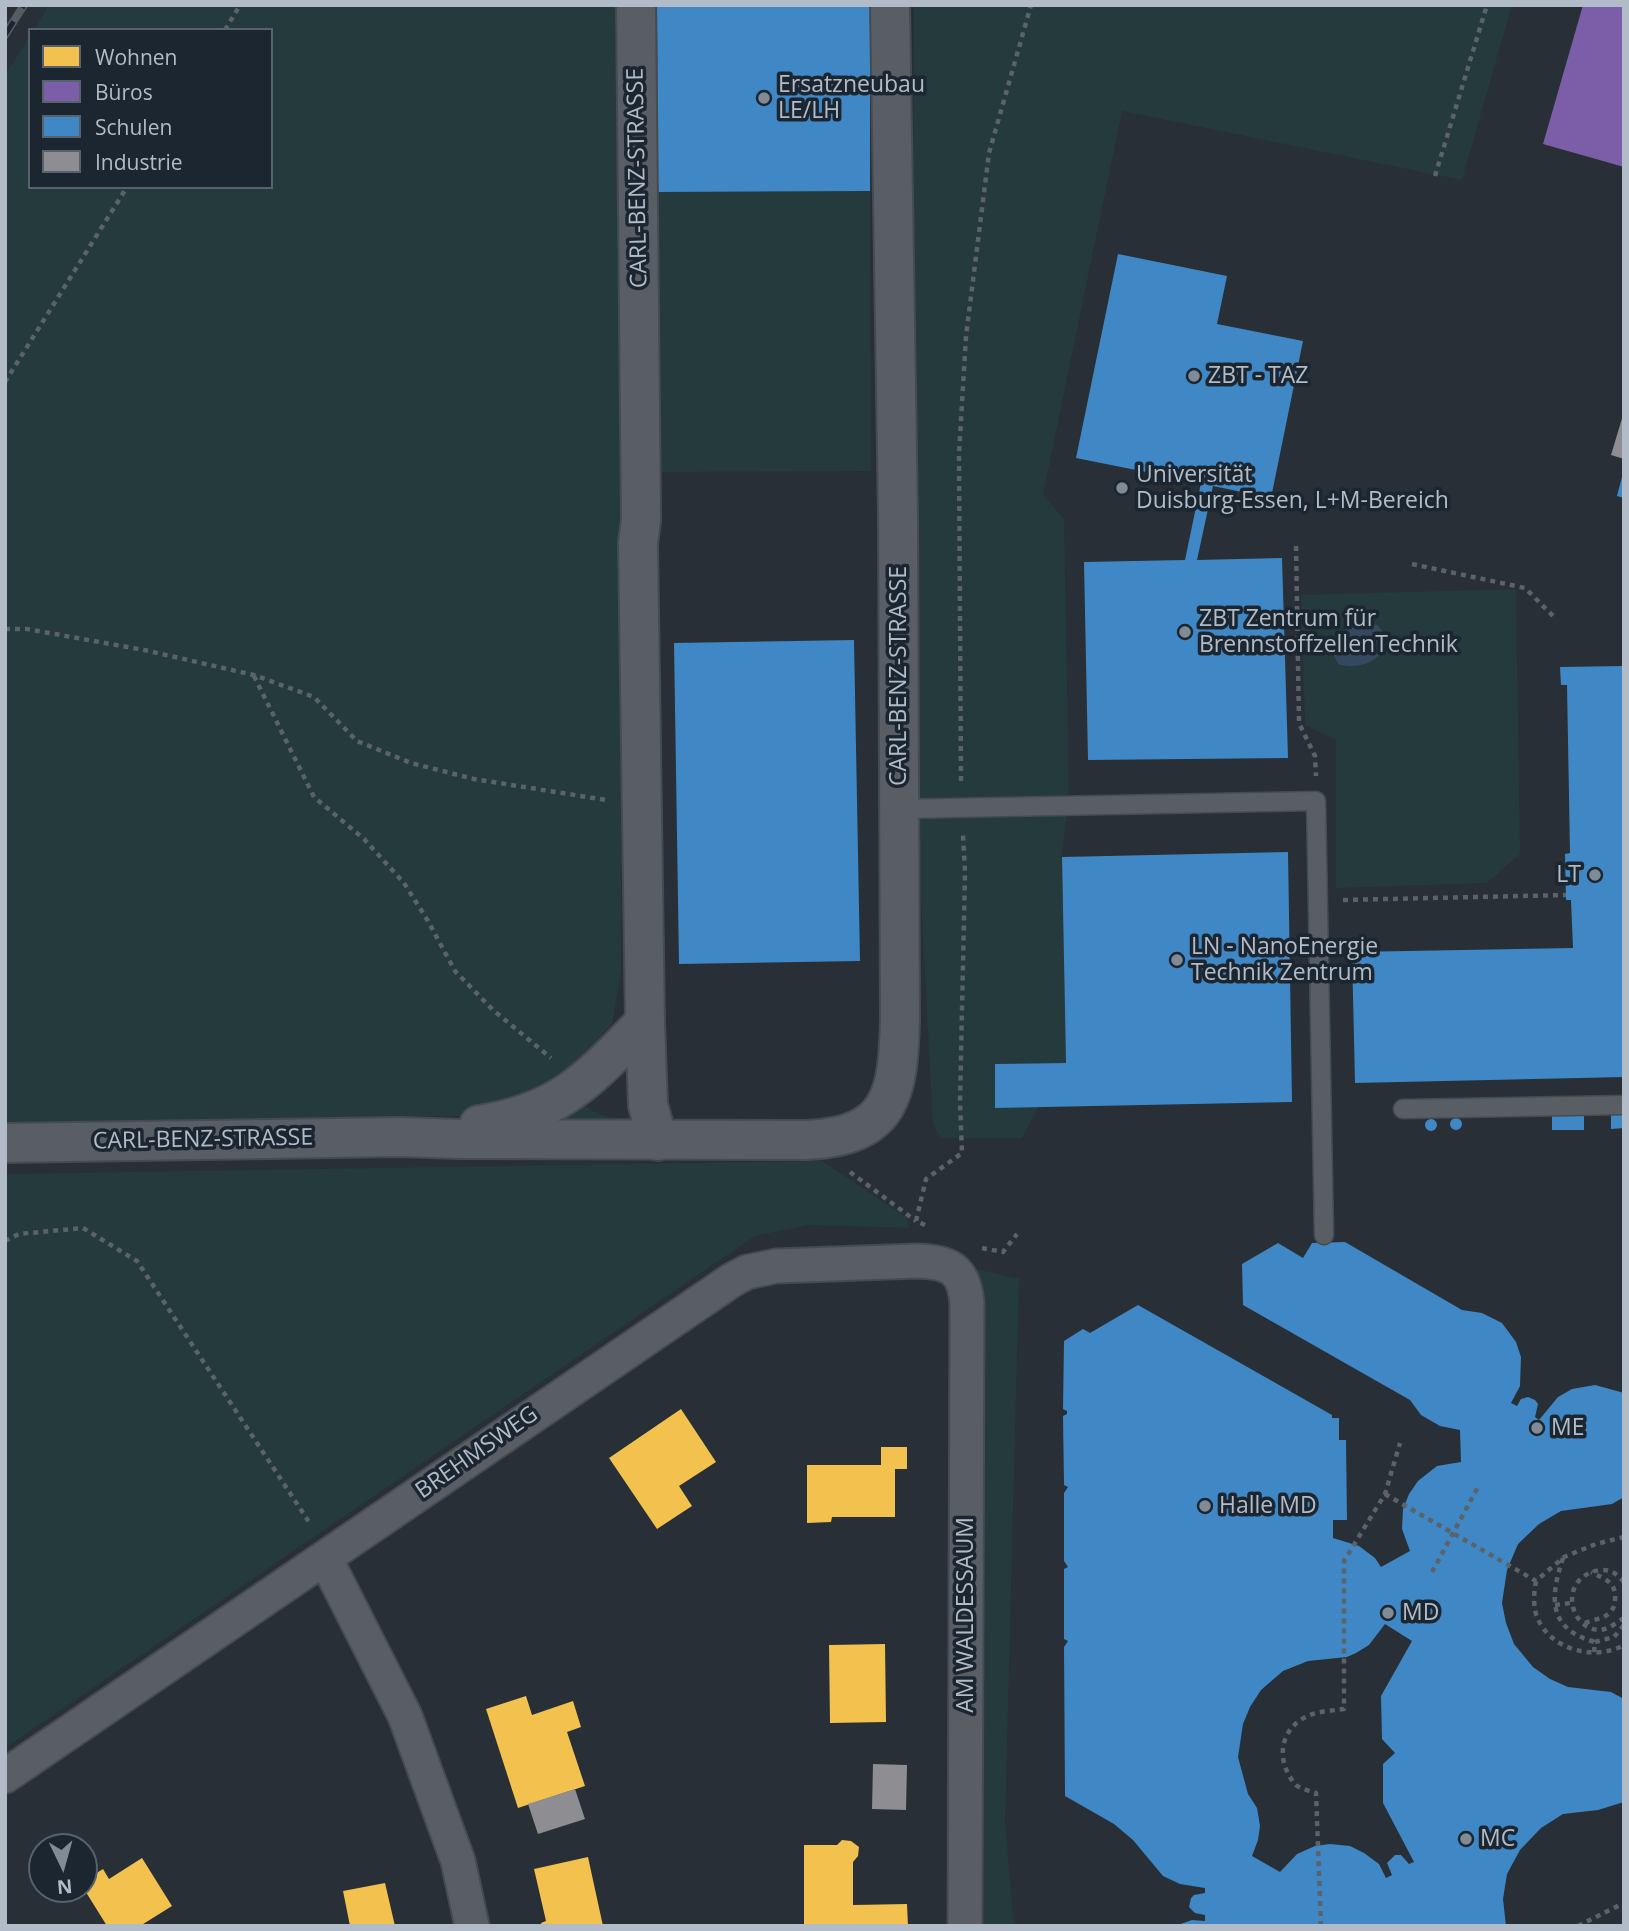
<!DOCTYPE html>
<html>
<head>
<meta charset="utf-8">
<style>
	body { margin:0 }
	#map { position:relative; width:1629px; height:1931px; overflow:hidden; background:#282f36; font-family:"Open Sans",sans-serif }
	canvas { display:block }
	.frame { position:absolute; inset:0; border:7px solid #b1bcc8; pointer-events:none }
	.legend { position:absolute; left:28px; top:28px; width:245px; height:161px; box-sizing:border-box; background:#1b2631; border:2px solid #57626d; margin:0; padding:9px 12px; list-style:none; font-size:21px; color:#b1bcc8 }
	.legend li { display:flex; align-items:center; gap:14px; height:35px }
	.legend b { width:35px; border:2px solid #57626d }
	.north { position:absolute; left:28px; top:1833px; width:70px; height:70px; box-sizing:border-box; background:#1b2631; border:2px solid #57626d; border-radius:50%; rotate:175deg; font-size:19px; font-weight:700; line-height:28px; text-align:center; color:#b1bcc8 }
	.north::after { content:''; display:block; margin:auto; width:24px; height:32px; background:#818b95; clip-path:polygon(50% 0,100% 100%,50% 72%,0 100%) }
</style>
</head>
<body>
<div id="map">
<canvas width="1629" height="1931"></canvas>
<div class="frame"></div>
<ul class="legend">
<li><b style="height:19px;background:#f2c14e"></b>Wohnen</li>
<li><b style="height:19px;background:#7b5ea7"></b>Büros</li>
<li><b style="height:19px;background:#3f88c5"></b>Schulen</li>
<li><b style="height:19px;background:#8d8d92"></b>Industrie</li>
</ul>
<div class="north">N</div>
</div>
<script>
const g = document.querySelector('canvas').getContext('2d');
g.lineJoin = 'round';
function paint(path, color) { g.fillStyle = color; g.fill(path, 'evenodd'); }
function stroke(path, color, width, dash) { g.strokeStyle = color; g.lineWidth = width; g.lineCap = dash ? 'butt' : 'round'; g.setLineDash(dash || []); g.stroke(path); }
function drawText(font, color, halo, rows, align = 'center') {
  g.font = font + ' "Open Sans",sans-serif'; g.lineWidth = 7; g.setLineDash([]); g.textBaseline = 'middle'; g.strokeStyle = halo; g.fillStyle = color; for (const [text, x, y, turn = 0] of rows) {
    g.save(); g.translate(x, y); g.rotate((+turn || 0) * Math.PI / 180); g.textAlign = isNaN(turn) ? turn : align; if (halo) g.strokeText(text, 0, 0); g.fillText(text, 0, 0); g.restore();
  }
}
paint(new Path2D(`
	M49,5h572v966l-9,53 -47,52 -49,26 -56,14 -455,7v-1048l25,-39v151h241v-157h-237z
	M914,5h598l-50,175 -340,-69 -79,384 21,24 5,271 -7,67 4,206 -71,1 1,43 43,-1 -17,32h-81l-8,-14 -19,-355 -3,-250z
	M870,191l1,280 -212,1 -1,-280z
	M1516,589l4,265 -33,29 -151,5v-148l-31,-15 -4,-130z
	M584,1105c16,12 28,13 47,13l2,9 -81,-5z
	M822,1161l84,56 4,11 -102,-3 -53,11 -750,512v-574z
	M977,1269l42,10 -14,542 9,105h-30z`), '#253a3c');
paint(new Path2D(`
	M1358,622l19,3 8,9 1,12c-9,17 -29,24 -48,18l-5,-11c5,-16 10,-24 25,-31z`), '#344960');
paint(new Path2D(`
	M681,1409l35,53 -37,24 13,20 -35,23 -48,-71z
	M881,1447h26v22h-12v48h-63l-1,5 -24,1v-58h74z
	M885,1644l1,78 -56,1 -1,-78z
	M526,1696l6,19 41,-14 8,26 -14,5 18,54 -67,22 -32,-99z
	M842,1840l9,1 8,6 -1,9 -5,6v43l54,-1 1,22h-104v-81h33z
	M588,1857l15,69h-61l-1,-3 5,-2 -12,-52z
	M142,1858l30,48 -32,20h-33l-23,-37v-8l19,-12 6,10z
	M385,1883l10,43h-45l-7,-35z`), '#f2c14e');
paint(new Path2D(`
	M1583,5h41v162l-81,-23z`), '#7b5ea7');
paint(new Path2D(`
	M657,5h213v186l-212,1z
	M1118,254l109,22 -10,48 86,17 -32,157 -58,-12 -16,74 85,-2 6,200 -200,2 -4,-198 101,-2 16,-77 -125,-25z
	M1623,473h1v25l-7,-2z
	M854,640l6,321 -181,3 -5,-321z
	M1624,666v411l-269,6 -3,-131 221,-4 -2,-48h-5l-1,-46 5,-1 -3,-168h-6l-1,-18z
	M1288,852l4,250 -297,6v-44l71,-1 -4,-206z
	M1611,1112h13v16l-13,1z
	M1584,1113v17h-32v-16z
	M1450 1124a6 6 0 1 1 12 0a6 6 0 1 1-12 0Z
	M1425 1125a6 6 0 1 1 12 0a6 6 0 1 1-12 0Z
	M1345,1242l117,68 20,3 20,10 14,19 5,15 -1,29 -9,17 6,3 4,-7 7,-2 7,3 3,4 -3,13 4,3 19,-23 14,-8 23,-4 29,8v104l-12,7 -51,7 -22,13 -21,20 -11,26 -5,33 4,20 8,21 19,23 17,12 18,8 43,5 13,7v103l-26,8 -35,4 -22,14 -21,22 -13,24 -4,25 3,27h-331l17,-6 13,1v-6l-10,-2 -6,-6 2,-9 3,-3 11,-2v-5l-25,-4 -17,-8 -30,-36 -19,-16 -49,-28 -1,-149 4,-6 -4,-2v-70l4,-2 -4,-6v-68l4,-6 -4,-2 -1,-69 4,-2v-3l-4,-2 1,-68 19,-12 7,4 48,-28 194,110v3h7v22h7l1,80h-14v18l26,8 16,12 6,9 29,-16 -8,-22 1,-20 6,-15 9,-13 19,-15 24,-4 -1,-32 -20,-4 -19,-11 -11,-15 -167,-95 -1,-41 36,-21 25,15 9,-15zM1385,1624l27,17 -31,55 1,43 13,14 -12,11v39l31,59 -5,2 -8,-9h-6l-8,8 5,12 -6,3 -7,-14 -15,-11 -14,-7 -20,-2 -15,2 -18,8 -17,18 -28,-16 6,-16 2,-14 -3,-18 -9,-14 -10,-37 5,-33 7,-17 11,-17 22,-19 25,-10 39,-4 9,-4 13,-8z`), '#3f88c5');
paint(new Path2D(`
	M1623,415h1v44l-13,-4z
	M873,1764l34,1 -1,45 -34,-1z
	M575,1789l10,30 -47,15 -10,-30z`), '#8d8d92');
const service = new Path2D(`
	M899,809l417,-8 8,434
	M1403,1109l221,-4`);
const minor = new Path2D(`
	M325,1558l80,158 53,145 14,65
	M5,1776l727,-496 15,-8 29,-6 141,-5c33,1 47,8 50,42l-2,623`);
const tertiary = new Path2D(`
	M636,5l5,515 -3,23 7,479 3,83 10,36
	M479,1125c83,-13 110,-46 166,-103
	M5,1143l395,-6 61,2 346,1c86,-4 91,-47 93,-121l-2,-501 -8,-513`);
stroke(service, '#464b51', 21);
stroke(minor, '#464b51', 37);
stroke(tertiary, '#464b51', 42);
stroke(new Path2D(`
	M225,30l15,-25
	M1435,176l52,-171
	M5,382l122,-195
	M1296,546l3,177 16,33 1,20
	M1412,564l113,24 30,30
	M5,629h22l117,21 110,25 60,22 43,44 54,22 63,16 132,21
	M254,676l60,121 50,42 40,44 24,38 27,50 38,39 58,48
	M961,781l-2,-327 7,-118 23,-183 42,-148
	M1343,900l223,-5
	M850,1172l66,49
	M925,1225l-9,-4 10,-42 36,-26 -2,-51 5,-230 -2,-37
	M5,1241l14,-7 64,-6 54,33 174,264
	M982,1248l21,4 14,-18
	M1385,1494l151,87 28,-24 32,-13 28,-7
	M1563,1558c-13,39 -16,71 32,84
	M1432,1572l46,-85
	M1536,1581c-2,11 -3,22 0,33 11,35 58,48 88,31
	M1624,1582c-7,-8 -13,-13 -24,-12 -42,7 -32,58 -1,60 9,0 18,-8 25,-12
	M1555,1605l16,-2
	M1585,1623c7,-3 16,-4 22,-8 5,-4 8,-8 8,-15 2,-17 -10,-21 -24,-28
	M1594,1652l1,-10 19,-5 10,-12
	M1321,1926l-5,-133c-6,-2 -15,-4 -20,-8 -19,-21 -18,-51 6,-66 12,-8 28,-8 42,-10v-148l41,-67 15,-51
	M1578,1926l46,-23`), '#5b6268', 4.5, [5, 5]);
stroke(service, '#585e64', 18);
stroke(minor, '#585e64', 33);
stroke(tertiary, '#585e64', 38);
const rail = new Path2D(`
	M5,35l19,-30`);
stroke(rail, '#575c62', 8);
stroke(rail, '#1b2631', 5, [16]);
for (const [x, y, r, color] of [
	[764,98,7,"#818b95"],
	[1194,376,7,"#818b95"],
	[1122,488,7,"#818b95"],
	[1185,632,7,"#818b95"],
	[1595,875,7,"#818b95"],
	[1177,960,7,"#818b95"],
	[1537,1428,7,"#818b95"],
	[1205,1506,7,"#818b95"],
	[1388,1613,7,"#818b95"],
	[1466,1839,7,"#818b95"]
]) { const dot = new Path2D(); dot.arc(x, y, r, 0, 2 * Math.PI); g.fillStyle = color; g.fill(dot); stroke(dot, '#1b2631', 2.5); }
drawText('23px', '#b1bcc8', '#1b2631', [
	["Ersatzneubau",778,85],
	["LE/LH",778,111],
	["ZBT - TAZ",1208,376],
	["Universität",1136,475],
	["Duisburg-Essen, L+M-Bereich",1136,501],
	["ZBT Zentrum für",1199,619],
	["BrennstoffzellenTechnik",1199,645],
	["LT",1581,875,"right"],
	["LN - NanoEnergie",1191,947],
	["Technik Zentrum",1191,973],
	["ME",1551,1428],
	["Halle MD",1219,1506],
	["MD",1402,1613],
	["MC",1480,1839]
], 'left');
drawText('23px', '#b1bcc8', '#1b2631', [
	["CARL-BENZ-STRASSE",638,178,-91],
	["CARL-BENZ-STRASSE",899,676,-90],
	["CARL-BENZ-STRASSE",203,1140,-1],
	["BREHMSWEG",477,1453,-35],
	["AM WALDESSAUM",966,1615,-90]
]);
</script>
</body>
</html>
